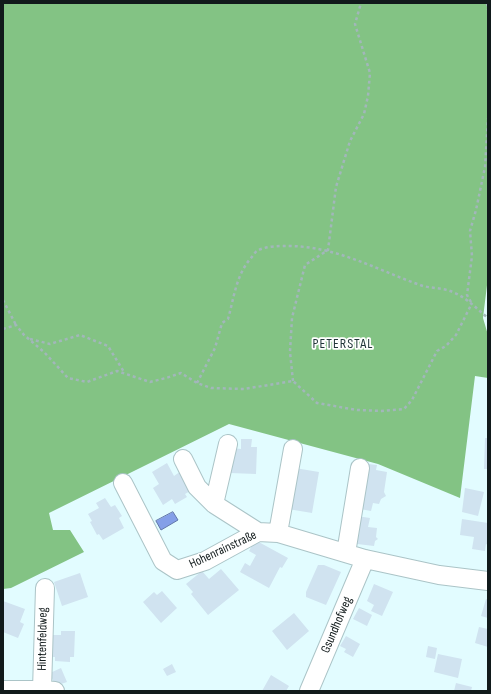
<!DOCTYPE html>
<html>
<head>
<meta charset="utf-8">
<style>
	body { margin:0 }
	#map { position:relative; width:491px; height:694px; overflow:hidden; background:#e2fcff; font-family:"Sofia Sans Condensed",sans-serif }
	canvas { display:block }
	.frame { position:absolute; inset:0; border:4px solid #111a1b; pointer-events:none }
</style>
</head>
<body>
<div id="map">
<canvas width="491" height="694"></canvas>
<div class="frame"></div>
</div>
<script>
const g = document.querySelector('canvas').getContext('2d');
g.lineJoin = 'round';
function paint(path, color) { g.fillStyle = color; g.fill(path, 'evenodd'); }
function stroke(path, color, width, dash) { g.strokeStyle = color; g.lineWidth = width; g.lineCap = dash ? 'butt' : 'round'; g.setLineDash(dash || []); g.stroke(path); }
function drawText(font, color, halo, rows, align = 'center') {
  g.font = font + ' "Sofia Sans Condensed",sans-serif'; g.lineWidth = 3.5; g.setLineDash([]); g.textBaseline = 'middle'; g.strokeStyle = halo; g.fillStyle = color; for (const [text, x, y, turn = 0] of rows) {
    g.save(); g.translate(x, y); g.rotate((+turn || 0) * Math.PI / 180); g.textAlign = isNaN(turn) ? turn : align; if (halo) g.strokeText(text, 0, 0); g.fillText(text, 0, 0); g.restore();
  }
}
paint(new Path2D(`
	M3,3h485v274l-5,41 5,17v43l-13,-2 -15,122 -82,-34 -149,-40 -180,89 4,17h17l14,22 -73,36 -8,1z`), '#83c384');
const water = new Path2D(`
	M173,512l5,8 -17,10 -5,-9z`);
paint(water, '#849fe8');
stroke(water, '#6277aa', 1);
paint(new Path2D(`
	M485,438h3v31h-4z
	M241,439h11l-1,8h6l-1,27 -26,-1 1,-25 10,1z
	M167,463l7,13 7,-5 11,19 -7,4 2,3 -12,7 -3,-5 -9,6 -10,-17 6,-4 -7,-12z
	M368,464l9,1 -1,5 11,2 -3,20 2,4 -5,3 -2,5 -6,-1 -2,8 -11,-2z
	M295,468l24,4 -7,41 -24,-4z
	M465,488l19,4 -6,24 -16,-4z
	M105,498l6,9 4,-2 7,11 -3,2 5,10 -21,12 -4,-6 -2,1 -7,-13 2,-1 -4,-7 11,-6 -3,-5z
	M357,516l13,2 -2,9 9,1 -1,9 2,2 -3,2 -1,5 -25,-3z
	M462,519l26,4v22l-2,-1 -1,7 -13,-2 2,-12 -14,-2z
	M255,540l33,18 -6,10 -2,-1 -11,21 -29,-16 5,-9 5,3 6,-11 -7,-4z
	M318,565h6l17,7 -15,33 -20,-8v-5z
	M221,569l18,21 -31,25 -17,-21 2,-2 -7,-8 16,-13 7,8z
	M80,573l8,24 -26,9 -8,-24z
	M374,584l19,8 -11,24 -11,-5 3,-6 -7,-4z
	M162,591l15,17 -16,15 -18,-21 11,-10 3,3z
	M486,599l2,1v18l-7,-2z
	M3,601l22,8 -5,13 4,2 -6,14 -15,-6z
	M359,608l13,7 -5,11 -14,-7z
	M294,613l15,18 -22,19 -15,-19z
	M479,627l9,2v18l-13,-4z
	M61,631h14l-1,26h-4v5l-15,-1v-4h-4l1,-22h9z
	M346,636l14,8 -7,13 -9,-5 2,-3 -6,-3z
	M428,646l9,2 -2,11 -9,-2z
	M438,654l24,5 -4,19 -24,-6z
	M172,664l4,8 -9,4 -4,-7z
	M61,668l6,14 -12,4 -5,-13z
	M271,675l18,11 -3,5h-24z
	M456,683l16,4 -1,4h-17z`), '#d0e3f0');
const minor = new Path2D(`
	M183,459l14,28 17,17 44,28
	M123,483l40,78 14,9 28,-9 53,-29 20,1 87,26 74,16 49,6
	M214,504l14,-60
	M278,533l15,-84
	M346,553l14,-85
	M3,690h39l13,1
	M42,690l3,-102
	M309,691l56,-132`);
stroke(minor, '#abc4c7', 20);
stroke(new Path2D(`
	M487,3l1,7
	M3,300l13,25
	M471,302l-4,-7 5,-39 -2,-25 6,-21 9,-43 3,-49
	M3,329l13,-4 8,10 20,17 24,26 19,4 30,-11 33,11 16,-4 15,-5 16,10 14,5 33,1 49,-8 24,22 40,7 25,1 22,-2 8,-9 25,-49 9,-5 10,-11 16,-32
	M30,339l20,5 30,-9 28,11 16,26
	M293,381l-3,-29 2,-34 13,-53 23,-15 8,-63 14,-46 14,-27 4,-18 2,-23 -15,-49 6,-21
	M197,383l18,-35 7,-25 6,-4c6,-21 8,-44 23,-61 2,-2 4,-6 6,-7 8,-5 21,-5 30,-5 49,0 88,23 133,39 11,4 23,2 35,8 13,6 22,16 33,25`), '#a2b7ba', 2.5, [3, 3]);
stroke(minor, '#fff', 18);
drawText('13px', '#111a1b', '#fff', [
	["Hohenrainstraße",223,550,-25],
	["Gsundhofweg",337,625,-67],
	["Hintenfeldweg",43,639,-89]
]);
g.letterSpacing = '1px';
drawText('14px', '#213639', '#fff', [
	["PETERSTAL",343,344]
]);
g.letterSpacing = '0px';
</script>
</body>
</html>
